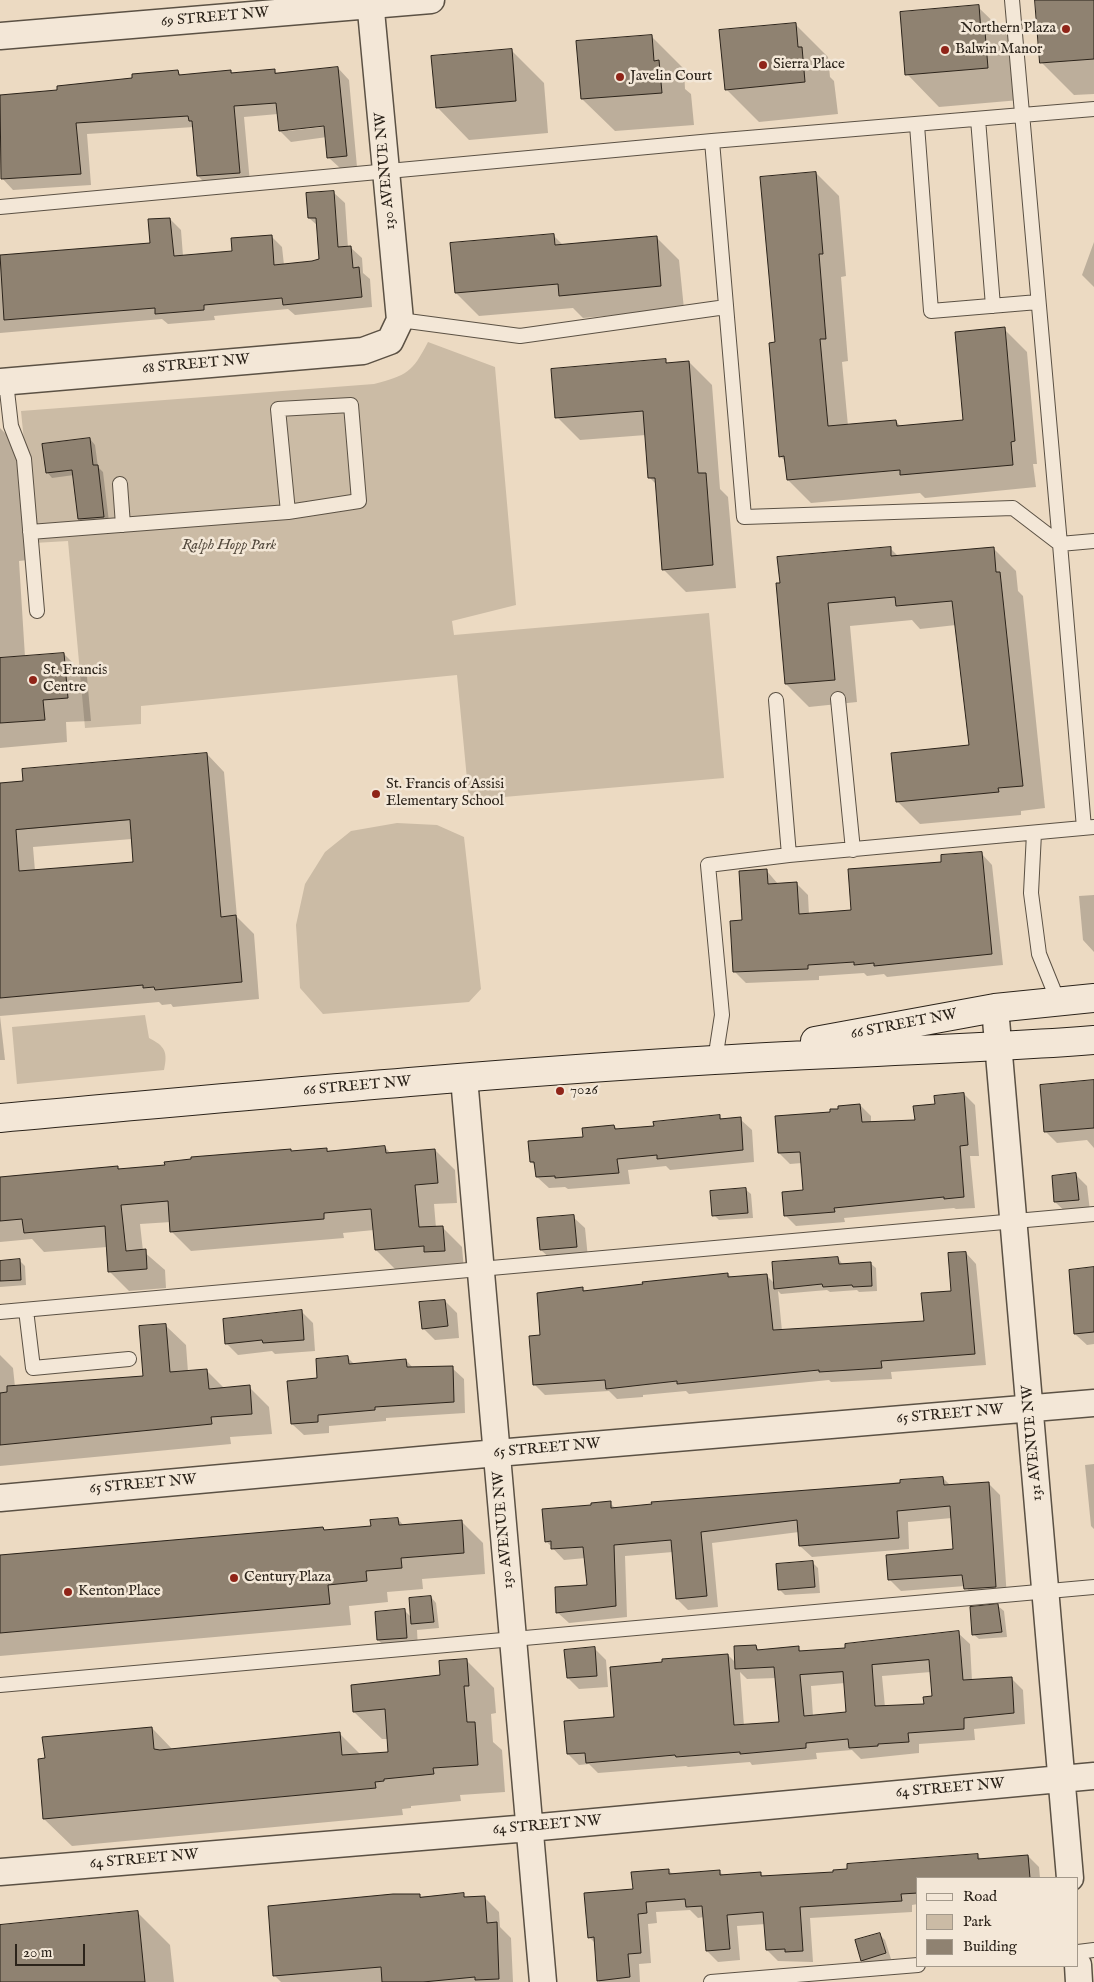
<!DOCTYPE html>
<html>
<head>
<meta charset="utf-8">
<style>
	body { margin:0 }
	#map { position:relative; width:1094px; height:1982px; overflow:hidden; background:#ecdac2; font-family:"IM FELL English",serif }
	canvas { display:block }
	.legend { position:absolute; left:916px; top:1877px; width:162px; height:90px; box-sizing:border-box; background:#f3e7d7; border:1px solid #a3998b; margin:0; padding:6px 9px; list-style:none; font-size:15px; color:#2b231a }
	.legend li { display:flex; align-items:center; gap:10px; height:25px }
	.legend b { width:25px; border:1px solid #a3998b }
	.scale { position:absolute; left:15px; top:1944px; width:70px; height:22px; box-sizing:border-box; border:2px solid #2b231a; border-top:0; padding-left:6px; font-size:15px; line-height:18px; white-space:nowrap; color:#2b231a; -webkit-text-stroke:4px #f3e7d7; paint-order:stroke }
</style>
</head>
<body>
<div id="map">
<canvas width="1094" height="1982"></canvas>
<ul class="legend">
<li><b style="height:6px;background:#f3e7d7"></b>Road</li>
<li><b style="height:14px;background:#cbbba5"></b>Park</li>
<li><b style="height:14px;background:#8f8271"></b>Building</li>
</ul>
<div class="scale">20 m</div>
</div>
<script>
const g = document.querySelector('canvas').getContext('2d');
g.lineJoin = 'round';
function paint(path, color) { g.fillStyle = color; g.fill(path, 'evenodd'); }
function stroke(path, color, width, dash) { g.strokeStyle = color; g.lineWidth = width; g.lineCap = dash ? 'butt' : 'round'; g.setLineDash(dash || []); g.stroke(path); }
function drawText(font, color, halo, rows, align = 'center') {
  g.font = font + ' "IM FELL English",serif'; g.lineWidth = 5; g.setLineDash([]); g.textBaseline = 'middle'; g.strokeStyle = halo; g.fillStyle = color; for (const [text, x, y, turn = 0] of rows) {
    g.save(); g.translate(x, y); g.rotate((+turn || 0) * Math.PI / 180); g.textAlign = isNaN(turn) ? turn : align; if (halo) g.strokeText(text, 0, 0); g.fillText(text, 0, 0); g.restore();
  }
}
paint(new Path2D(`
	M428,342l67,25 21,238 -64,16 2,14 255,-22 15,165 -255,22 -12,-125 -316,31v18l-56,4 -17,-187 -34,2 -13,-132 353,-27c33,-9 38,-11 54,-42z
	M397,823l40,2 27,12 17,152 -12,13 -146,12 -23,-26 -4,-63 9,-41 20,-32 26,-21z
	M145,1015l4,23c16,8 19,14 15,32l-147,14 -5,-57z`), '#cbbba5');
paint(new Path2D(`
	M1040,0h54v94l-20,1 -33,-33z
	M978,7l33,32 9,61 -81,7 -32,-33z
	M795,24l33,33 2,20 4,4 4,33 -79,8 -33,-33z
	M651,36l33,33 1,20 6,5 3,31 -79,6 -33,-32z
	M511,50l33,33 4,50 -79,7 -32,-33z
	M338,68l11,12 8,87 -17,1 -12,-11 -1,-20 -36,5 -11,-11 -2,-17 -34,3 6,66 -41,4 -11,-11 -4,-49 -107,7 4,51 -78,5 -11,-12 -2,-82 58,-5 120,-19 4,4 49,-5 2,3 42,-3 3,3zM330,124l1,2 -43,5v-2z
	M816,173l23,23 7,80 -5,1 7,84 -6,1 6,64 48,-5 5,6 63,-6 40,-92 23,23 10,112h-4l3,23 -111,11 -5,-5 -109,10 -23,-23 -2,-18 -6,-6 -4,-113z
	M333,192l12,11 3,45 2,-1 12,11 1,15 7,6 2,28 -77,8 -7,-6 -74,7 1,4 -47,4 -6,-5 -162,14v-77l152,-12 18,-25 11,11 2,26 50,-4 38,-16 11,11 2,18 37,-5 -3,-34 -9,-8z
	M553,235l11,11 92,-9 23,23 5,49 -101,9 -10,-10 -94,8 -23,-23z
	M1094,242v45l-12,-12z
	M665,361l4,3 20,-2 23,23 8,104 8,8 8,91 -50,4 -23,-23 -6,-84 -7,-7 -4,-43 -66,5 -23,-23z
	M0,428l18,18 10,114 -9,1 6,96 39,-3 23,23 4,44 -25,1 1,20 -67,6z
	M90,439l5,6 3,22 5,5 6,50 -24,2 -6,-5 -5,-44 -22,3 -5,-6z
	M890,548l9,9 94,-9 23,23 2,20 5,5 22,212 -24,3v4l-101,9 -23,-23 73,-54 -14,-122 -36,4 -8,-9 -62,6 7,76 -48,5 -23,-23 -9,-100z
	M207,754l17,18 13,145 17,17 5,65 -86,8 -2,-3 -9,1 -3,-3 -159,14 5,44h-5v-276zM132,839l2,24 -99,8 -2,-24z
	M981,853l11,12 11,100 -116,12 -3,-3 -17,2 -3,-3 -45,3v4l-73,3 -11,-11 -4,-50 13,-1 22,-51 12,14 18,-1 12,12 1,20 43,-4 91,-48z
	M1094,895v57l-11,-12 -4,-44z
	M1094,1082v66l-7,-8 -30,3 -11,-11 -5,-46z
	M964,1094l11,11 4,51h-9l5,52 -19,1 -2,-1 -110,10 1,4 -49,4 -11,-11 19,-24 -2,-28 -12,1 -11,-11 52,-40 29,-8 11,11v7l45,-2 20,-16z
	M720,1117l3,3 17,-1 12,11 2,32 -84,8 -4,-4 -38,4 2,14 -62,5 -3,-2 -16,1 -12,-11 -1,-11 -5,-4 83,-36 4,4 37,-3z
	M385,1147l6,7 44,-4 20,20 2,33 -23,1 2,24 6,-1 20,20 2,23 -24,-4 -44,4 -20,-20 -2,-20 -31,3 1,5 -153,13 -20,-20v-9l-31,2 3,27 22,19 1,18 -37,3 -20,-20 -2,-24 -63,5 -12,-13 -32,3v-65l117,-10 3,3 46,-4 124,-16 3,2 33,-3 3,3z
	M1076,1175l11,11 3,25 -23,2 -12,-11z
	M745,1189l6,5 2,24 -34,2 -5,-5z
	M573,1217l12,11 3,30 -35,3 -12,-11z
	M966,1253l10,11 10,101 -95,7 1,7 -61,3 -2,-2 -140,14 -3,-3 -43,4v2l-26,2 -8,-8 -64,4 -11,-11 7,-48 41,-48 4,4 142,-18 4,4 34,-3 9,9 63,-26 5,7 27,-2 6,5 1,23 -18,1 -2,-2 -27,2 -3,-2 -46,4 -3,-3 4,40 143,-9 27,-30z
	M19,1260l6,6 1,19 -26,2v-25z
	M1094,1269v75l-7,1 -12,-11z
	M445,1301l12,12 2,25 -24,2 -12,-12z
	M301,1311l12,12 2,28 -40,3 -3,-3 -34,4 -12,-12z
	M166,1326l20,19 2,27 18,-2 19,19 24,-2 20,20 3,27 -42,3 1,7 -231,22v-111l13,13 2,19 130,-10z
	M347,1357l8,8 51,-5 7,8h39l12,11 1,34 -79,5v3l-57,5v7l-25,2 -12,-11 26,-45z
	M1094,1464v65l-3,-3 -6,-61z
	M943,1478l8,8 38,-2 11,11 7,103 -31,2 -11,-14 -64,5 -11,-11 -3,-24 67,-6 -2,-32 -44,4 1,27 -97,8 -12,-11 -1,-14 -87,11 6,64 -30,3 -11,-11 -4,-47 -48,4 2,61 -58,6 -12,-11 31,-26 -2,-28 -22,2 -18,-19 47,-35 17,-3 6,6z
	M398,1519l6,7 57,-5 22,22 2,31 -63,5 1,10 -36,3 1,10 -39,4 2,19 -351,31v-101l323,-27 3,3 46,-4z
	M813,1563l5,5 2,25 -35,2 -6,-6z
	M431,1597l5,6 3,25 -22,2 1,19 -28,2 -12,-11 26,-30 8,8z
	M998,1606l6,5 3,26 -28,2 -6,-5z
	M958,1633l12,11 2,37 39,-3 12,12 2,34 -51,5 1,11 -56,4v9l-58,6 -9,-9 -36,3 1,6 -65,6 -2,-3 -62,5 -2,-1 -88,7 -9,-9 -10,1 -11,-11 -2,-32 50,-4 112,-63 8,8 20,-16 4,4 38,-3 4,4 44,-3zM740,1672l7,7 29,-1 4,45 -36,3zM931,1672l2,25 -8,8 -40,2 -3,-31zM845,1683l2,30 -34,3 -2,-30z
	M594,1648l12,12 2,27 -29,2 -11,-11z
	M466,1660l28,28 2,25 -5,1 2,28 9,8 3,42 -45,3 1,6 -50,5v2l-9,1 1,6 -331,31 -28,-27 108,-91 21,22 167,-16 21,21 29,-2 -2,-14h-6l-28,-27 87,-36z
	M977,1855l5,5 46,-4 11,11 1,11h-122v26l-6,1v7l-102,6 3,44 -35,-1 -11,-11 -1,-26 -29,2 3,34 -22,2 -11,-11 -3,-34 -6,1 -8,-8 -34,2 1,11 -9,1 3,39 -12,1 1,18h-41l-3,-38 -7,-7 45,-47 34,-20 6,5 45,-4 5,5 37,-2 3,3 70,-4z
	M419,1895l3,3 41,-3 4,3 17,-1 15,15 1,15 11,11 2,44h-232l-6,-6 -6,-68z
	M137,1912l33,33 4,37h-174v-56z
	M880,1935l5,5 6,19 -23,7 -6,-6z`), '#0003');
const building = new Path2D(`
	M1035,0h59v59l-54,4z
	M979,5l2,27 4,-1 3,37 -83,7 -5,-63z
	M796,23l2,24h4l3,35 -80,8 -6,-60z
	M652,35l2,26 5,-1 3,33 -81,6 -5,-58z
	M512,49l4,52 -80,7 -5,-52z
	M338,67l9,89 -20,2 -3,-32 -45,5 -3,-28 -42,3 6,67 -43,3 -5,-55h-3l-1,-5 -112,7 5,51 -80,5 -1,-84 57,-5v-4l75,-8v-4l46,-4 1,5 52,-5v3l44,-4v4z
	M816,172l7,82h-4l7,85h-6l8,87 68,-6 1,6 66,-6 -8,-88 50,-5 10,114 -4,1 2,23 -113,10v-5l-113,10 -3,-24 -5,1 -10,-114 6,-1 -15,-165z
	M334,191l4,56 13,-1 2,22 6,-1 3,30 -79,8 -1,-7 -78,7v5l-49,4v-6l-151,12 -4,-65 150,-12 -2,-24 22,-1 4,38 58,-5 -1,-13 41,-3 2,30 38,-4 7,-2 -3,-41h-8l-2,-25z
	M554,234l1,11 102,-9 4,50 -102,10 -1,-12 -103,9 -5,-50z
	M666,359v4l23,-2 9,112h8l7,92 -51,5 -7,-92h-7l-5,-67 -88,7 -4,-49z
	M90,438l3,27h5l6,52 -26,2 -6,-49 -26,3 -4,-29z
	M891,547v9l103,-9 2,25h4l23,214 -25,2 1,4 -103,10 -5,-49 78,-8 -17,-144 -56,5 -1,-9 -67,6 7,77 -50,4 -9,-101h4l-3,-26z
	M64,653l4,45 -25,2 2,20 -45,3v-65z
	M207,753l14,164 15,-2 6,67 -87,8 -1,-3 -11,1v-3l-143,13v-215l23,-2 -1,-12zM130,820l3,42 -114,9 -3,-41z
	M982,852l10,102 -118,12v-3l-20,2v-3l-46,3v4l-75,3 -3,-51 12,-1 -3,-49 28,-2 1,15 29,-2 2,32 52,-4 -3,-41 93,-7v-7z
	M1094,1080v48l-50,4 -4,-47z
	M964,1093l4,52 -8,1 4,51 -20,2v-2l-110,11 1,4 -51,4 -2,-24 21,-2 -3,-38 -22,1 -3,-37 55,-4v-3h8v-3l22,-2 2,18 53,-2 -2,-14 22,-2 -1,-8z
	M720,1115v4l21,-2 2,33 -86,9v-4l-40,4 2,14 -64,5v-2l-19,1 -2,-15h-4l-2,-21 55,-4 -1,-9 32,-3 1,4 39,-3 -1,-4z
	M385,1146l1,7 49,-4 3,34 -23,2 4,42 24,-1 2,25 -21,1v-6l-49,4 -4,-41 -47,4v6l-154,13 -2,-31 -47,4 5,46 20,-2 1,20 -39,3 -3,-46 -81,7 -2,-14 -22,2v-44l118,-11v3l47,-4 -1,-3 27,-3v-2l100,-8v2l36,-3v3z
	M1076,1173l3,27 -25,2 -2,-26z
	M746,1188l2,25 -36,3 -2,-25z
	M574,1215l3,32 -37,3 -3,-32z
	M966,1252l9,102 -94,7 1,7 -63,4v-2l-142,14v-3l-71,8 -1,-9 -72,5 -4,-49 11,-1 -3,-42 46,-6v4l60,-7 -1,-2 86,-9v4l39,-3 6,56 151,-9 -3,-28 30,-2 -3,-38z
	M838,1257l1,7 32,-2 1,24 -19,1 -1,-2 -29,2 -1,-3 -48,5 -2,-27z
	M20,1259l1,21 -21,1v-20z
	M1094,1267v65l-20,2 -5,-64z
	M445,1300l3,26 -26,3 -3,-27z
	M302,1310l2,30 -41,3 -1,-3 -37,4 -2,-25z
	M166,1324l4,48 37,-3 2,20 41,-4 2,29 -41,3 1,7 -212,21v-52l7,-1v-6l136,-10 -4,-50z
	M348,1356l1,8 57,-5 1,8 46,-1 1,36 -79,5v3l-57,5v7l-27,2 -4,-43 30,-3 -1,-19z
	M943,1477l1,8 45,-3 7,105 -32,2 -2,-14 -74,5 -2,-25 67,-6 -3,-43 -53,5 2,27 -100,8 -2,-26 -96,12 6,64 -31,3 -5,-59 -57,5 2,61 -60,7 -1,-26 32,-2 -4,-38 -32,2v-8l-6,1 -3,-33 49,-4v-2l20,-2v7l41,-4 -1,-2 249,-19v-3z
	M398,1518l1,7 63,-5 2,33 -63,5 1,10 -36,3 1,10 -39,4 2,19 -330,29v-78l323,-28 1,3 47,-4 -1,-6z
	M813,1561l2,26 -37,3 -2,-26z
	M431,1596l3,26 -23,2 -2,-26z
	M998,1604l4,28 -30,3 -2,-28z
	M405,1609l2,29 -30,2 -2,-28z
	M959,1631l4,49 49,-3 2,36 -50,5v11l-56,4 1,9 -31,2v2l-29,2 -1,-9 -42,4v5l-66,6v-2l-64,5 -1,-2 -89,8 -1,-10 -18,1 -3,-33 50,-4 -4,-50 52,-5v-3l66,-5 6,71 45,-3 -5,-55 -39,2 -1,-23 22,-1 1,5 42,-4v5l46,-3v-4zM929,1660l3,36 -9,1 1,7 -49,2 -3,-41zM843,1672l3,40 -42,4 -4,-41z
	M595,1647l2,29 -30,2 -3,-28z
	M467,1659l2,27h-5l3,36h8l3,43 -45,3 1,6 -50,5v2l-9,1 1,6 -333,31 -5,-60 7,-1 -3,-21 110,-10 2,22 6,1 180,-18 2,23 46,-3 -3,-43 -32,3 -2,-27 89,-10 -1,-14z
	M978,1854v5l50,-4 2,23h-112v15l-17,1 1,7 -102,6 3,44 -18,1v-3l-19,1 -3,-38 -36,3 3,34 -24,2 -4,-45 -16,1 -1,-8 -39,3 1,11 -9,1 3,39 -13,1 2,23 -33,4 -3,-44 -6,1 -4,-45 49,-4 -2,-17 38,-3v5l51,-4v5l41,-3v4l72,-4v-2l14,-1v-5z
	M464,1893v4l21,-1 2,27 10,-1 2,57 -24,1v-3l-52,5h-41l-1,-15 -108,9 -5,-70 125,-12h27v3z
	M138,1911l7,71h-145v-57z
	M880,1933l6,20 -25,8 -6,-21z`);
paint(building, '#8f8271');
stroke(building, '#2b231a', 1);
const service = new Path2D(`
	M978,119l15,187
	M917,125l14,186 107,-9
	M712,141l32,376 269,-9 47,36 -48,-544
	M0,207l712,-66 382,-32
	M400,320l120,16 206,-29
	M6,382l5,44 13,33 13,152
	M120,484l3,41
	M30,532l258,-20 71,-11 -8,-96 -73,4 10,103
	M838,699l15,151
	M776,700l13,155
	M1084,828l-24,-284 34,-3
	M1034,833l-3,60 8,61 19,47
	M715,1060l7,-45 -14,-150 81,-10 305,-28
	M26,1310l7,58 96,-9
	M0,1312l1094,-98
	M0,1685l1094,-98
	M1078,1952l16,-2
	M711,1982l207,-17`);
const minor = new Path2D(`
	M0,36l431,-36
	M0,382l363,-31 27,-10 10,-21 -30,-320
	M995,1008l75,870
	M464,1078l79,904
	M0,1498l497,-45 597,-50
	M0,1872l529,-44 565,-52
	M1078,1965l1,17`);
const secondary = new Path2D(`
	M815,1041l180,-33 99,-10
	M0,1118c238,-21 476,-44 714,-58 127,-8 254,-10 380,-20`);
stroke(service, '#5b5144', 16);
stroke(minor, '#5b5144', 29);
stroke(secondary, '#2b231a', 30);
stroke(service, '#f3e7d7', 14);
stroke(minor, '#f3e7d7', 26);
stroke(secondary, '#f3e7d7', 28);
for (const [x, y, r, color] of [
	[1066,29,5,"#8f2418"],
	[945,50,5,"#8f2418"],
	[763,65,5,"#8f2418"],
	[620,77,5,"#8f2418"],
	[33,680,5,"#8f2418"],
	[376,794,5,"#8f2418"],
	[560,1091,5,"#8f2418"],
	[234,1578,5,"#8f2418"],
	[68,1592,5,"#8f2418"]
]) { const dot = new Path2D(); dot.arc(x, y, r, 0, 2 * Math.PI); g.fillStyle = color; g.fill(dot); stroke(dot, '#f3e7d7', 2); }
drawText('15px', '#2b231a', '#f3e7d7', [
	["69 STREET NW",215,18,-5],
	["130 AVENUE NW",386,171,-95],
	["68 STREET NW",196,365,-5],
	["66 STREET NW",904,1025,-11],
	["66 STREET NW",357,1087,-5],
	["65 STREET NW",950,1415,-5],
	["131 AVENUE NW",1033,1443,-95],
	["65 STREET NW",547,1449,-5],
	["65 STREET NW",143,1485,-5],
	["130 AVENUE NW",504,1530,-95],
	["64 STREET NW",950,1789,-5],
	["64 STREET NW",547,1826,-5],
	["64 STREET NW",144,1860,-5]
]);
drawText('15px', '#2b231a', '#f3e7d7', [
	["Northern Plaza",1056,29,"right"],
	["Balwin Manor",955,50],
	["Sierra Place",773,65],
	["Javelin Court",630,77],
	["St. Francis",43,671],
	["Centre",43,688],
	["St. Francis of Assisi",386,785],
	["Elementary School",386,802],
	["7026",570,1091],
	["Century Plaza",244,1578],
	["Kenton Place",78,1592]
], 'left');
drawText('italic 15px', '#53493d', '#f3e7d7', [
	["Ralph Hopp Park",229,546]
]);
</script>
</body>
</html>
